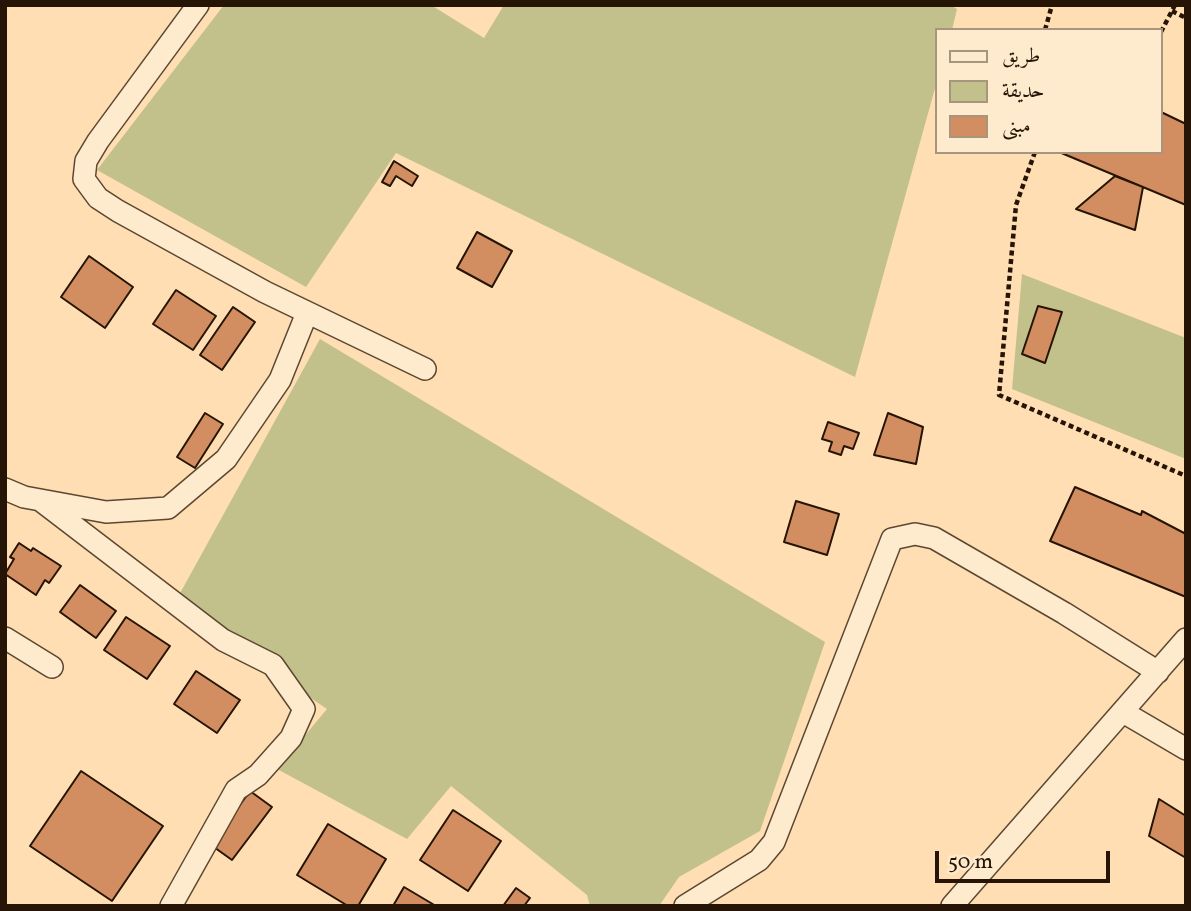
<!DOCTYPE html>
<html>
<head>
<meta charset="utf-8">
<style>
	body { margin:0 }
	#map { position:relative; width:1191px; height:911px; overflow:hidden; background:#fedeb2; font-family:Vollkorn,Amiri,serif }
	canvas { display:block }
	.frame { position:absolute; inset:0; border:7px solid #261506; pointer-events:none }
	.legend { position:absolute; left:935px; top:28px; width:228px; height:126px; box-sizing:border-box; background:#feeacd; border:2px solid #a8957d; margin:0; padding:9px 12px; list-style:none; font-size:21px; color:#261506 }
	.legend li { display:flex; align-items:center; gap:14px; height:35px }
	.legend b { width:35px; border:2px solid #a8957d }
	.scale { position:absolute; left:935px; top:851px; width:175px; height:32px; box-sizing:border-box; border:4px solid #261506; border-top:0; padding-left:9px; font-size:21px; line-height:24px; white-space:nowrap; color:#261506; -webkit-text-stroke:5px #feeacd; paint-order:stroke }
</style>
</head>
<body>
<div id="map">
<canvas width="1191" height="911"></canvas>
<div class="frame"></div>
<ul class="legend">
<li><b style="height:9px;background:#feeacd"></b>طريق</li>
<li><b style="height:19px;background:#c2c18b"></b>حديقة</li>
<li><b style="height:19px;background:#d28d61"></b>مبنى</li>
</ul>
<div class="scale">50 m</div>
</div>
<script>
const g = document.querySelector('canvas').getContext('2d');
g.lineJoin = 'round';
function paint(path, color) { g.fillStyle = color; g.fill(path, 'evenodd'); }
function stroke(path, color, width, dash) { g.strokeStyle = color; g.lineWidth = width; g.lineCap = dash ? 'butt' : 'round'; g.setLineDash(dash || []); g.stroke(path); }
paint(new Path2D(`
	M224,5h207l53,33 20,-33h446l7,4 -5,21h-15v51l-82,296 -459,-224 -90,134 -209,-117z
	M1022,274l164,64v121l-174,-70z
	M320,339l505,303 -65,189 -81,46 -20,29h-69l-3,-11 -136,-109 -44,53 -130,-70 50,-60 -154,-103z`), '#c2c18b');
const building = new Path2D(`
	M1161,112l25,12v81l-127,-53h102z
	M394,161l24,15 -6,10 -16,-10 -6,10 -8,-4z
	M1115,176l28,11 -8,43 -59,-21z
	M477,232l35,19 -20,36 -35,-19z
	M89,256l44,31 -28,41 -44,-31z
	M176,290l40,26 -23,34 -40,-26z
	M1038,306l24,6 -17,51 -23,-9z
	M233,307l22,15 -33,48 -22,-15z
	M205,413l18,11 -28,44 -18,-11z
	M888,413l35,14 -7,37 -42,-9z
	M828,422l31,11 -6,16 -9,-3 -3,9 -12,-4 3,-9 -10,-3z
	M1075,487l66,28 1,-4 44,23v63l-136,-56z
	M796,501l43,13 -12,41 -43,-13z
	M19,543l12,8 2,-3 28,18 -12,17 -4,-3 -9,15 -31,-21 9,-15 -4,-2z
	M80,585l36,26 -20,27 -36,-26z
	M126,617l44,29 -23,33 -43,-29z
	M196,671l44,29 -23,33 -43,-29z
	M81,771l82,55 -51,75 -82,-55z
	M250,791l22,16 -40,53 -21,-15z
	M1159,799l27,17v42l-37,-22z
	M453,810l48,31 -33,50 -48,-31z
	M328,824l58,35 -28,47h-10l-51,-31z
	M404,887l32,19h-43z
	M516,888l14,10 -6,8h-21z`);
paint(building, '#d28d61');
stroke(building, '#261506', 2);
const minor = new Path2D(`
	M198,5l-100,136 -12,20 -2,18 14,19 20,13 147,81 160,77
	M5,489l19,8 82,15 62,-4 58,-49 54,-79 27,-67
	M40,500l183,140 50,25 31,44 -13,29 -33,37 -22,15 -65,116
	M5,638l47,29
	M1123,712l63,37
	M685,906l74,-46 15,-18 118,-303 23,-5 19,4 130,75 94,59
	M952,906l234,-267`);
stroke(minor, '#5c4731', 24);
stroke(new Path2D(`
	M1172,11l14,7
	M1045,30l7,-25
	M1161,32l14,-27
	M1035,152l-19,53 -17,190 187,81`), '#261506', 4.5, [5, 3.5]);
stroke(minor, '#feeacd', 21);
</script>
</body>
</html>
